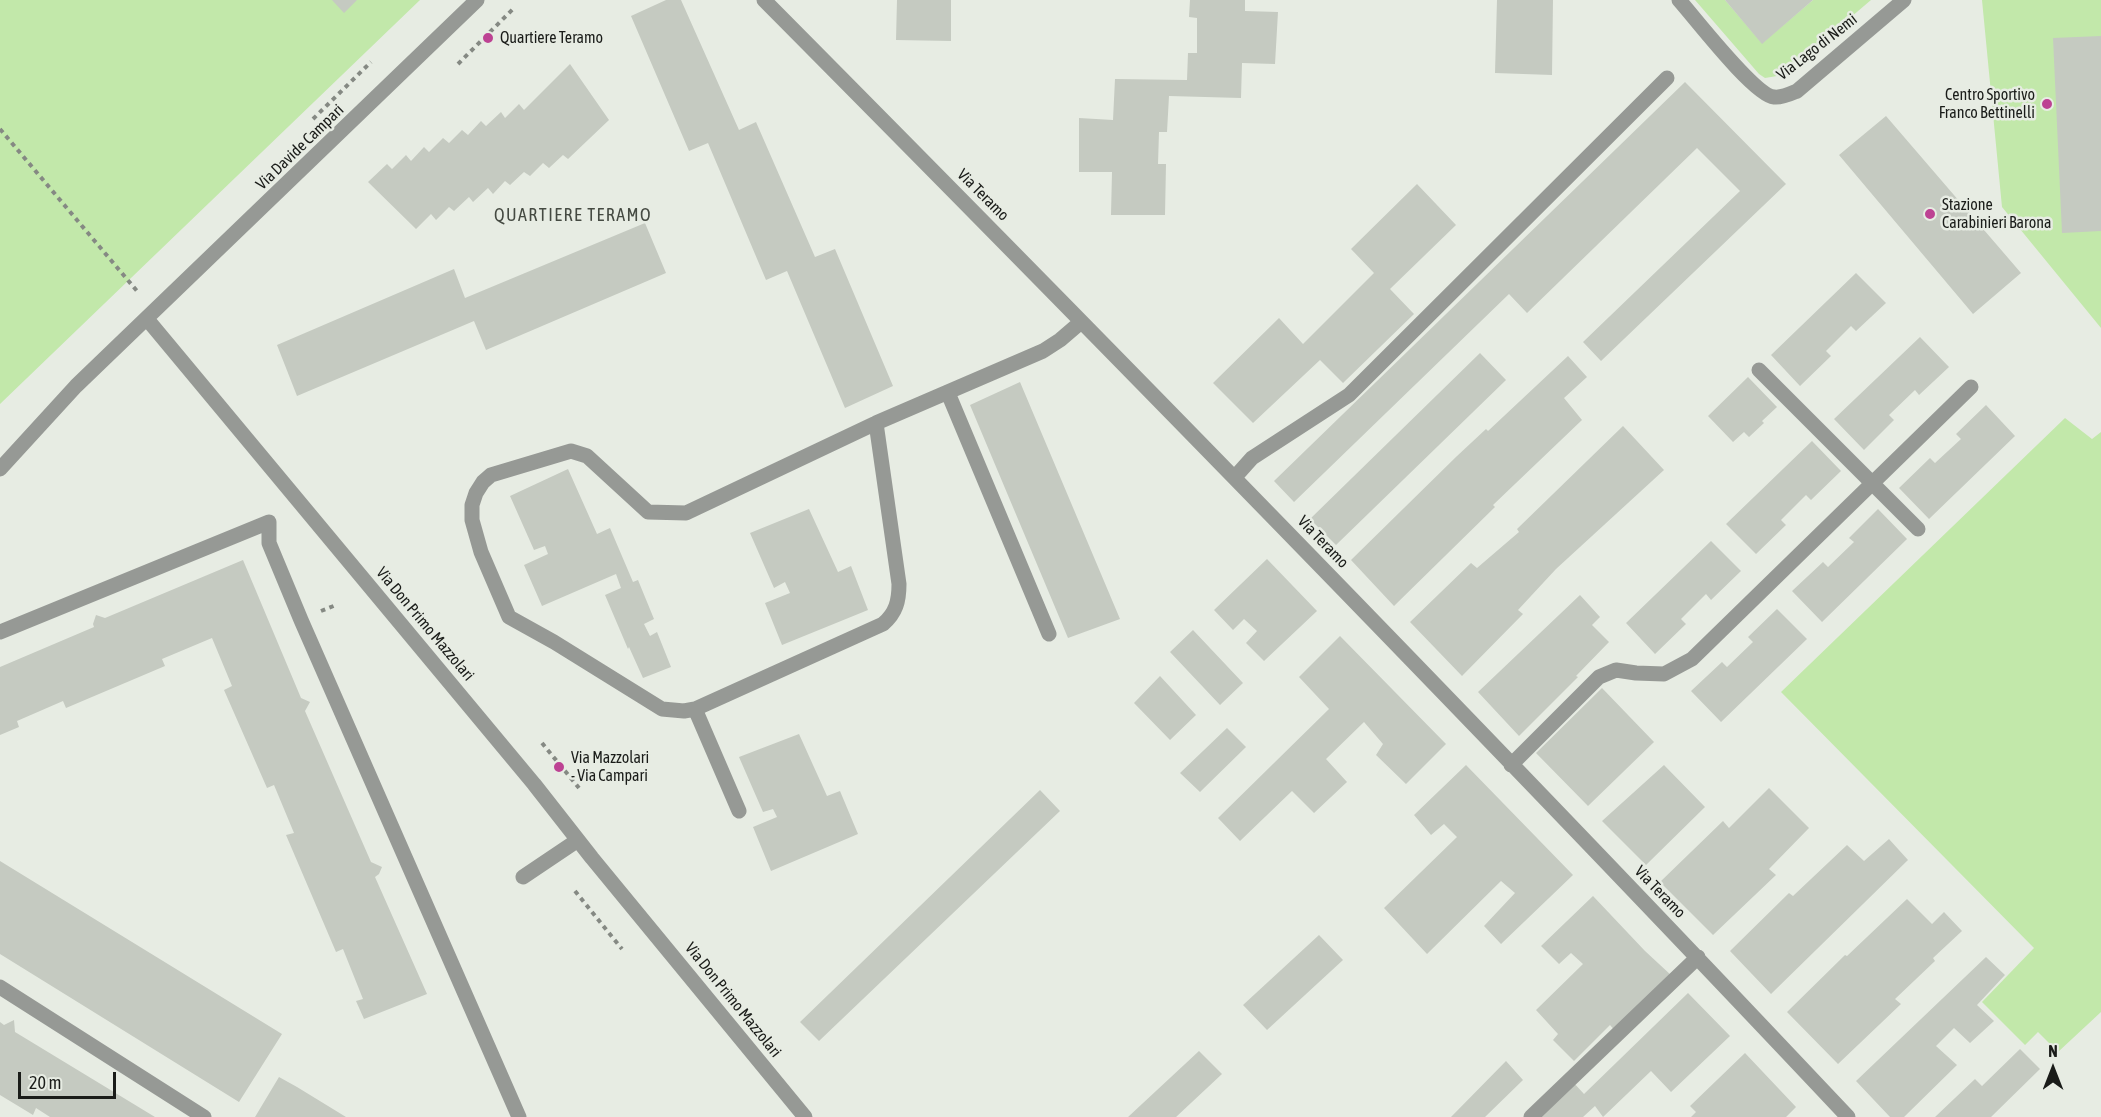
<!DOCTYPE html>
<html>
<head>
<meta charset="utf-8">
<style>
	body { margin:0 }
	#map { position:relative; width:2101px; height:1117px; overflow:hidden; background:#e7ece3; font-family:"Asap Condensed",sans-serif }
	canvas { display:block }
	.north { position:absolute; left:2023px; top:1039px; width:60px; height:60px; -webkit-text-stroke:4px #e7ece3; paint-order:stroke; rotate:0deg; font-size:16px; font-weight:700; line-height:24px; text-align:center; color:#1a1c19 }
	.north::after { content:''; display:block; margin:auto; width:21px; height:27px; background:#1a1c19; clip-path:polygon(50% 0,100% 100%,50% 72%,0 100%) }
	.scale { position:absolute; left:18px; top:1072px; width:98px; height:27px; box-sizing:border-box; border:3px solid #1a1c19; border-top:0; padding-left:8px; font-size:18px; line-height:21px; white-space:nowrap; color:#1a1c19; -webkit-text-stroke:4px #e7ece3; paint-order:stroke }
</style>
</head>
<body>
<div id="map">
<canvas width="2101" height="1117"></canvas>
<div class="north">N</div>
<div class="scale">20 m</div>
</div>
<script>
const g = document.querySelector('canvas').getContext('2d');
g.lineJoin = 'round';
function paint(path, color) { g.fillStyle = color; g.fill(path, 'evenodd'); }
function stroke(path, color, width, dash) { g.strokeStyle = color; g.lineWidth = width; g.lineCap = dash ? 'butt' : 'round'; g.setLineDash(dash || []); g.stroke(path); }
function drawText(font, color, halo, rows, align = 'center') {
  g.font = font + ' "Asap Condensed",sans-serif'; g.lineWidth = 5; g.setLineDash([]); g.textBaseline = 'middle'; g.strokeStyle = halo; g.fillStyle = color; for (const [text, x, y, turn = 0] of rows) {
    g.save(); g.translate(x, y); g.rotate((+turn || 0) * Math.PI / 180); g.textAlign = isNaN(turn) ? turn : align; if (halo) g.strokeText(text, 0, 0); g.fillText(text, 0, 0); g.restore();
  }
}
paint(new Path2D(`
	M0,0h420l-420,404z
	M1695,0h30l37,43 51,-43h58l-88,75 -18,3 -6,-4z
	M1982,0h119v328l-99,-121z
	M2065,418l27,21 9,-7v580l-43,40 -20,-20 -13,13 -43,-43 52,-54 -253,-256z`), '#c2e8aa');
paint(new Path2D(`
	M332,0h25l-13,13z
	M666,0h15l58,130 17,-8 59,135 20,-8 58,137 -48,22 -58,-137 -21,9 -58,-137 -19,8 -58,-135z
	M897,0h54v41l-55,-1z
	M1190,0h55v11l33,1 -3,52 -33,-1 -1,35 -72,-2 -2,36h-8l-1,32h8l-1,51h-54l1,-43h-33v-54l34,2 2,-41 72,1 1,-27h9v-35l-8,-1z
	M1497,0h56l-1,75 -57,-2z
	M1725,0h88l-51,44z
	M2101,36v195l-39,2 -9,-195z
	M570,64l39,56 -41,39 -5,-4 -14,13 -6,-5 -13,13 -6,-4 -14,13 -5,-4 -12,13 -5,-6 -15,14 -4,-5 -15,14 -5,-4 -13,13 -5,-6 -15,15 -48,-47 19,-18 5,5 14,-14 5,6 13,-14 5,5 14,-14 6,5 13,-13 6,5 13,-14 5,5 15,-14 4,6 14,-14 5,6z
	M1685,82l101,102 -185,177 -18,-19 157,-151 -43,-43 -170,165 -18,-19 -215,208 -20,-21z
	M1886,116l135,157 -48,41 -134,-159z
	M1417,184l39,41 -66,64 24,25 -71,69 -23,-23 -67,63 -40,-40 66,-65 24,26 71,-71 -23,-24z
	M645,223l21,50 -180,77 -12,-29 -177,75 -20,-51 177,-76 11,29z
	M1856,273l30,30 -30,28 -5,-5 -25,25 5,5 -31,30 -29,-31z
	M1920,337l29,30 -30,28 -4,-5 -26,25 5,5 -30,30 -30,-31z
	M1480,353l26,27 -170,165 -26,-26z
	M1568,356l19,21 -23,21 18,22 -89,85 2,2 -101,99 -43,-46 106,-104 29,-27 2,2z
	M1748,377l29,30 -15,14 2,2 -15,14 -5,-5 -11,10 -25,-26z
	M1020,382l100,237 -52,19 -98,-233z
	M1986,405l29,31 -86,83 -30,-31 31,-30 5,5 26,-24 -5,-5z
	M1623,426l41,44 -108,99 -38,41 5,4 -61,62 -52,-54 61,-59 6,5 42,-36 -2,-3z
	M1812,441l29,30 -30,29 -5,-5 -25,25 5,5 -30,29 -30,-30z
	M568,469l29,65 13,-6 23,54 5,-2 16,39 -10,5 6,12 7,-4 14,35 -28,11 -14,-31 -1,2 -23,-54 16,-7 -5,-14 -74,32 -18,-41 24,-11 -3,-8 -11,4 -24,-54z
	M809,509l29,63 13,-6 17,44 -86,35 -17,-42 25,-10 -5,-11 -11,6 -24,-55z
	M1878,509l29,30 -85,83 -30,-31 31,-29 5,5 26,-25 -5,-4z
	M1711,541l30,30 -30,29 -5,-6 -25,25 5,5 -31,30 -29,-31z
	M1267,559l50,52 -53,50 -18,-18 11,-12 -13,-12 -11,11 -19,-20z
	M243,560l58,138 9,4 -5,9 66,151 11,5 -3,7 -4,3 52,117 -63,25 -8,-18 7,-2 -20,-50 -7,3 -50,-117 8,-2 -20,-48 -7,3 -43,-98 8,-4 -20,-48 -50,21 3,7 -99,42 -3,-7 -46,20 2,6 -19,8v-68l94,-40 -1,-3 3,-9 9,3z
	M1580,595l20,22 -8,8 17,17 -33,34 2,1 -59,59 -41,-44z
	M1777,609l30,30 -86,83 -30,-31 31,-29 5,5 26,-25 -5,-5z
	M1193,630l50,53 -23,22 -50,-53z
	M1340,636l106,108 -40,40 -30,-29 7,-11 -19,-22 -38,37 21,23 -33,31 -22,-22 -52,50 -22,-23 111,-109 -30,-32z
	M1160,676l36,39 -26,25 -36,-37z
	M1602,688l52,54 -66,64 -52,-53z
	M1227,728l19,19 -46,45 -20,-19z
	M799,734l28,62 13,-5 18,43 -87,37 -18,-44 24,-10 -4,-8 -10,3 -24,-55z
	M1466,765l107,110 -72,69 -17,-18 31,-33 -14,-12 -74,73 -43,-46 73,-71 -13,-13 -13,11 -17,-20z
	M1664,765l41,42 -59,58 -44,-44z
	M1769,788l40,40 -40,41 7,6 -63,60 -53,-53 63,-61 6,7z
	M1040,790l20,21 -241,230 -19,-19z
	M1889,839l19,21 -137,134 -41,-43 59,-58 4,3 54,-51 17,16z
	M0,861l282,173 -43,68 -239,-148z
	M1593,896l52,55 27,25 -56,56 -6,-7 -36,36 -21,-21 5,-6 -22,-24 47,-46 -12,-11 -12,11 -18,-18z
	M1907,899l25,25 12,-12 18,19 -29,27 2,3 -40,38 6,5 -63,60 -51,-52 58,-57 2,1z
	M1319,935l24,25 -76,70 -24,-25z
	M1986,957l19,18 -28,30 17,16 -24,22 -16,-15 -18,18 21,19 -53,52h-14l-34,-36z
	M1688,993l42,43 -59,56 -20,-21 -48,46 -8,-11 -12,11h-45l35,-35 11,12z
	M14,1020l1,12 140,85h-105l-14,-9 -3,7 -33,-20v-73l4,3z
	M2020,1049l20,20 -49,48h-56l40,-38 7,7z
	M1199,1051l23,23 -46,43h-48z
	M1745,1053l51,54 -10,10h-95l5,-5 -6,-6z
	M1506,1061l17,19 -38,37h-34z
	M279,1077l18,10 49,30h-91z`), '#c5cac1');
stroke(new Path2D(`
	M458,64l56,-56
	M313,119l58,-57
	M0,129l137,162
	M321,611l15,-6
	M542,743l37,45
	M575,891l47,58`), '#858983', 4, [4.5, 4.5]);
stroke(new Path2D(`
	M764,0c365,368 728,739 1084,1117
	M1679,0c17,19 75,95 95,97 8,1 16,-3 23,-6l107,-91
	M147,319l387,465 58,74 213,259
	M1759,370l159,159
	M948,393l101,241
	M876,423l23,161c0,17 -3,29 -16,40l-188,85 -11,2 -22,-2 -108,-67 -45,-25 -28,-65 -9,-32v-15l4,-12 7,-11 8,-7 80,-24 16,5 61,56 38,1 190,-90 167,-72 17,-11 21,-18
	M0,469l76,-83 401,-386
	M1235,477l17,-19 97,-63 318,-317
	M0,632l269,-110v21l32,77 218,497
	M695,709l44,102
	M1511,765l88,-88 17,-7 20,3 28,1 28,-15 279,-272
	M523,877l55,-37
	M0,987l204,130
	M1531,1117l167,-160`), '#969995', 15);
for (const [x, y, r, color] of [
	[488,38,6,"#bd4293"],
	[2047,104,6,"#bd4293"],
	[1930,214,6,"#bd4293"],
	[559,767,6,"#bd4293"]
]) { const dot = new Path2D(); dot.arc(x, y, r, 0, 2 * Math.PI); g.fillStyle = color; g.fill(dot); stroke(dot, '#e7ece3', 2); }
drawText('16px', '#1a1c19', '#e7ece3', [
	["Quartiere Teramo",500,38],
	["Centro Sportivo",2035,95,"right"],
	["Franco Bettinelli",2035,113,"right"],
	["Stazione",1942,205],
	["Carabinieri Barona",1942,223],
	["Via Mazzolari",571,758],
	["- Via Campari",571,776]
], 'left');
drawText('16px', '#1a1c19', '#e7ece3', [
	["Via Lago di Nemi",1817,47,-38],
	["Via Davide Campari",300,147,-44],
	["Via Teramo",983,195,45],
	["Via Teramo",1323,542,46],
	["Via Don Primo Mazzolari",425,624,50],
	["Via Teramo",1660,892,46],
	["Via Don Primo Mazzolari",733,1000,51]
]);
g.letterSpacing = '1.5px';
drawText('18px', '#454a42', '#e7ece3', [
	["QUARTIERE TERAMO",573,215]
]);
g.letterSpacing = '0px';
</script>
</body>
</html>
